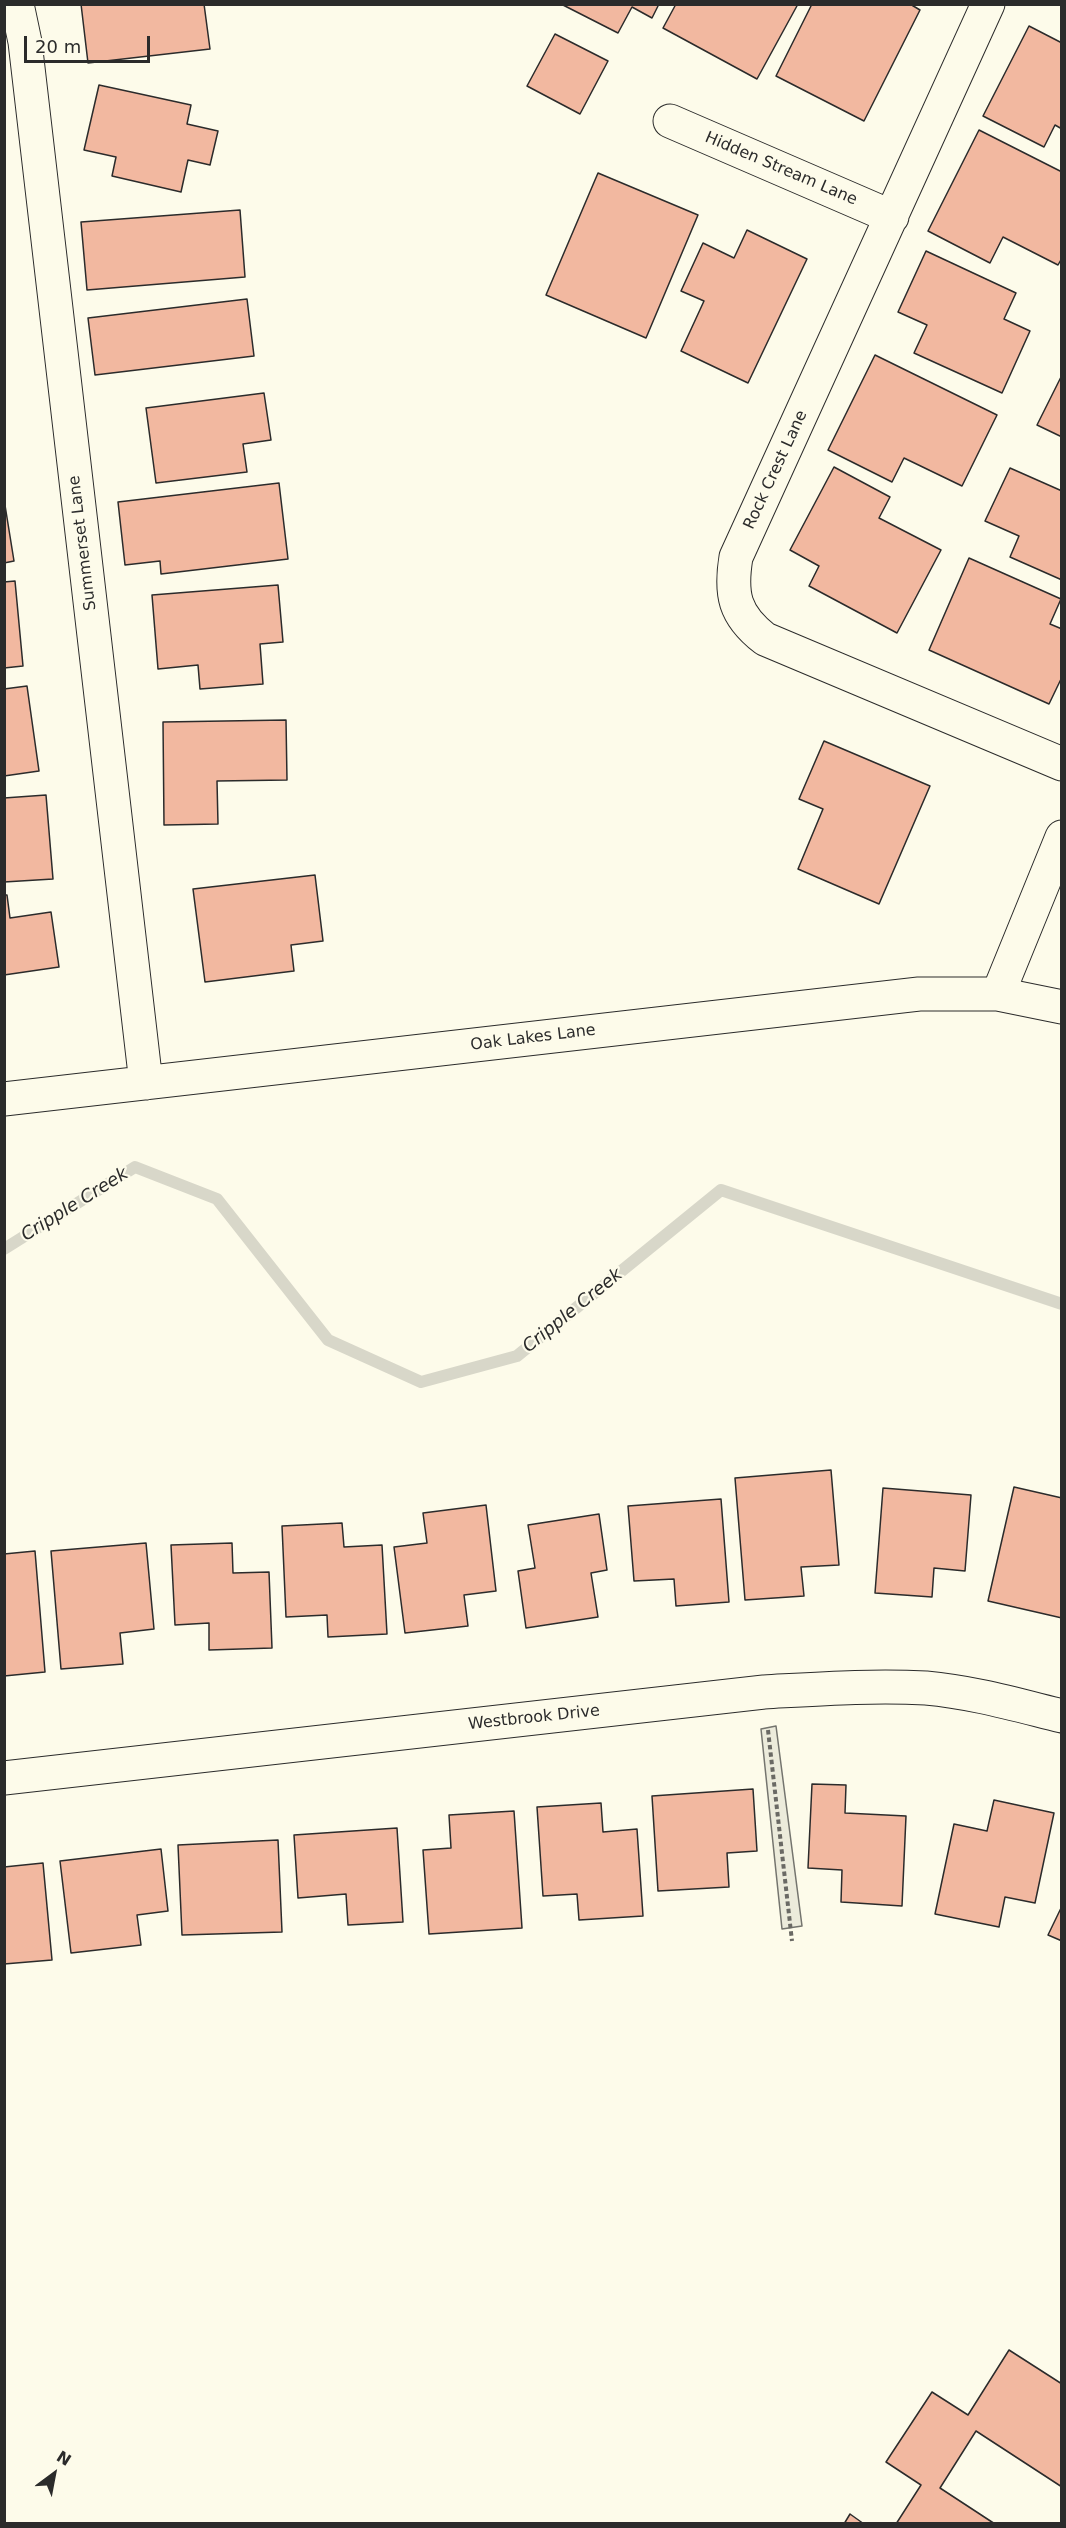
<!DOCTYPE html>
<html>
<head>
<meta charset="utf-8">
<style>
	body { margin:0 }
	#map { position:relative; width:1066px; height:2528px; overflow:hidden; background:#fdfbea; font-family:"DejaVu Sans",sans-serif }
	canvas { display:block }
	.frame { position:absolute; inset:0; border:6px solid #2b2b2b; pointer-events:none }
	.north { position:absolute; left:24px; top:2444px; width:60px; height:60px; -webkit-text-stroke:4px #fdfbea; paint-order:stroke; rotate:32deg; font-size:16px; font-weight:700; line-height:24px; text-align:center; color:#2b2b2b }
	.north::after { content:''; display:block; margin:auto; width:21px; height:27px; background:#2b2b2b; clip-path:polygon(50% 0,100% 100%,50% 72%,0 100%) }
	.scale { position:absolute; left:24px; top:36px; width:126px; height:27px; box-sizing:border-box; border:3px solid #2b2b2b; border-top:0; padding-left:8px; font-size:18px; line-height:21px; white-space:nowrap; color:#2b2b2b; -webkit-text-stroke:4px #fdfbea; paint-order:stroke }
</style>
</head>
<body>
<div id="map">
<canvas width="1066" height="2528"></canvas>
<div class="frame"></div>
<div class="north">N</div>
<div class="scale">20 m</div>
</div>
<script>
const g = document.querySelector('canvas').getContext('2d');
g.lineJoin = 'round';
function paint(path, color) { g.fillStyle = color; g.fill(path, 'evenodd'); }
function stroke(path, color, width, dash) { g.strokeStyle = color; g.lineWidth = width; g.lineCap = dash ? 'butt' : 'round'; g.setLineDash(dash || []); g.stroke(path); }
function drawText(font, color, halo, rows, align = 'center') {
  g.font = font + ' "DejaVu Sans",sans-serif'; g.lineWidth = 4.5; g.setLineDash([]); g.textBaseline = 'middle'; g.strokeStyle = halo; g.fillStyle = color; for (const [text, x, y, turn = 0] of rows) {
    g.save(); g.translate(x, y); g.rotate((+turn || 0) * Math.PI / 180); g.textAlign = isNaN(turn) ? turn : align; if (halo) g.strokeText(text, 0, 0); g.fillText(text, 0, 0); g.restore();
  }
}
const green = new Path2D(`
	M776,1726l26,200 -20,3 -21,-200z`);
paint(green, '#ecebdb');
stroke(green, '#74746e', 1.5);
stroke(new Path2D(`
	M4,1249l131,-82 82,32 111,141 93,42 96,-26 204,-166 341,114`), '#d8d7c9', 12);
const building = new Path2D(`
	M81,4h123l6,45 -122,14z
	M561,4h98l-7,14 -20,-11 -14,26z
	M676,4h122l-41,75 -94,-51z
	M812,4h98l10,6 -56,111 -88,-45z
	M1029,26l33,17v86l-7,-4 -11,22 -61,-31z
	M555,34l53,27 -28,53 -53,-28z
	M99,85l92,20 -4,19 31,7 -8,34 -22,-5 -7,32 -69,-16 4,-19 -32,-7z
	M979,130l83,42v86l-4,7 -55,-28 -13,26 -62,-32z
	M598,173l100,42 -52,123 -100,-43z
	M240,210l5,67 -158,13 -6,-68z
	M747,230l60,29 -59,124 -67,-32 23,-50 -23,-10 22,-48 31,15z
	M926,251l90,42 -12,26 26,12 -28,62 -88,-40 13,-28 -29,-13z
	M247,299l7,57 -159,19 -7,-57z
	M875,355l122,60 -35,71 -58,-28 -12,24 -64,-32z
	M1062,375v62l-25,-12z
	M264,393l7,47 -28,4 4,28 -91,11 -10,-75z
	M834,467l56,30 -11,21 62,32 -44,83 -88,-47 10,-20 -29,-16z
	M1010,468l52,23v89l-52,-23 9,-21 -34,-15z
	M279,483l9,76 -127,15 -1,-13 -35,4 -7,-63z
	M4,499l10,62 -10,2z
	M969,558l92,41 -11,25 12,5v48l-13,27 -120,-54z
	M15,581l8,85 -19,2v-86z
	M278,585l5,57 -23,2 3,40 -63,5 -2,-24 -40,4 -6,-74z
	M27,686l12,85 -35,5v-87z
	M286,720l1,60 -70,1 1,43 -54,1 -1,-103z
	M824,741l106,45 -51,118 -81,-35 25,-60 -24,-10z
	M46,795l7,84 -49,3v-84z
	M315,875l8,66 -32,4 3,26 -89,11 -12,-93z
	M4,895h3l3,23 41,-6 8,55 -55,8z
	M831,1470l8,95 -38,2 3,29 -59,4 -10,-122z
	M1014,1487l48,11v120l-74,-17z
	M883,1488l88,7 -6,76 -31,-3 -2,29 -57,-4z
	M721,1499l8,103 -53,4 -2,-27 -40,2 -6,-75z
	M486,1505l10,86 -32,4 4,31 -63,7 -11,-86 33,-4 -4,-30z
	M599,1514l8,56 -16,3 7,44 -72,11 -8,-57 17,-3 -7,-43z
	M342,1523l2,24 38,-2 5,89 -59,3 -1,-22 -41,2 -4,-91z
	M146,1543l8,86 -34,4 3,31 -62,5 -10,-118z
	M232,1543l1,30 36,-1 3,76 -63,2v-27l-34,2 -4,-80z
	M35,1551l10,121 -41,4v-122z
	M812,1784l34,1 -1,28 61,3 -4,90 -61,-4 1,-32 -34,-2z
	M753,1789l4,62 -30,2 2,34 -71,4 -6,-95z
	M994,1800l60,13 -19,90 -30,-6 -6,30 -64,-13 19,-90 33,7z
	M601,1803l2,29 34,-3 6,87 -64,4 -2,-26 -34,2 -6,-89z
	M514,1811l8,117 -93,6 -6,-84 28,-2 -2,-33z
	M397,1828l6,94 -55,3 -2,-31 -48,4 -4,-63z
	M278,1840l4,92 -100,3 -4,-90z
	M161,1849l7,62 -31,4 4,30 -70,8 -11,-92z
	M43,1863l9,97 -48,4v-97z
	M1062,1906v35l-14,-6z
	M1009,2350l53,34v103l-86,-56 -36,57 55,36h-99l25,-39 -35,-23 46,-70 36,23z
	M850,2514l14,10h-20z`);
paint(building, '#f2b8a0');
stroke(building, '#2b2b2b', 1.5);
const street = new Path2D(`
	M17,4l8,38 121,1041
	M988,4l-252,553c-6,37 -2,58 29,82l297,125
	M670,121l222,96
	M998,994l64,-157
	M4,1099l915,-105h79l64,13
	M4,1778l760,-86c54,-3 108,-7 162,-4 46,4 91,17 136,28`);
stroke(street, '#2b2b2b', 35);
stroke(new Path2D(`
	M768,1730l24,211`), '#6a6964', 4, [4.5, 3]);
stroke(street, '#fdfbea', 33);
drawText('16px', '#2b2b2b', '#fdfbea', [
	["Hidden Stream Lane",781,169,23],
	["Rock Crest Lane",776,470,-65],
	["Summerset Lane",83,543,-97],
	["Oak Lakes Lane",533,1038,-7],
	["Westbrook Drive",534,1718,-6]
]);
drawText('italic 18px', '#2b2b2b', '#fdfbea', [
	["Cripple Creek",75,1205,-32],
	["Cripple Creek",573,1311,-39]
]);
</script>
</body>
</html>
